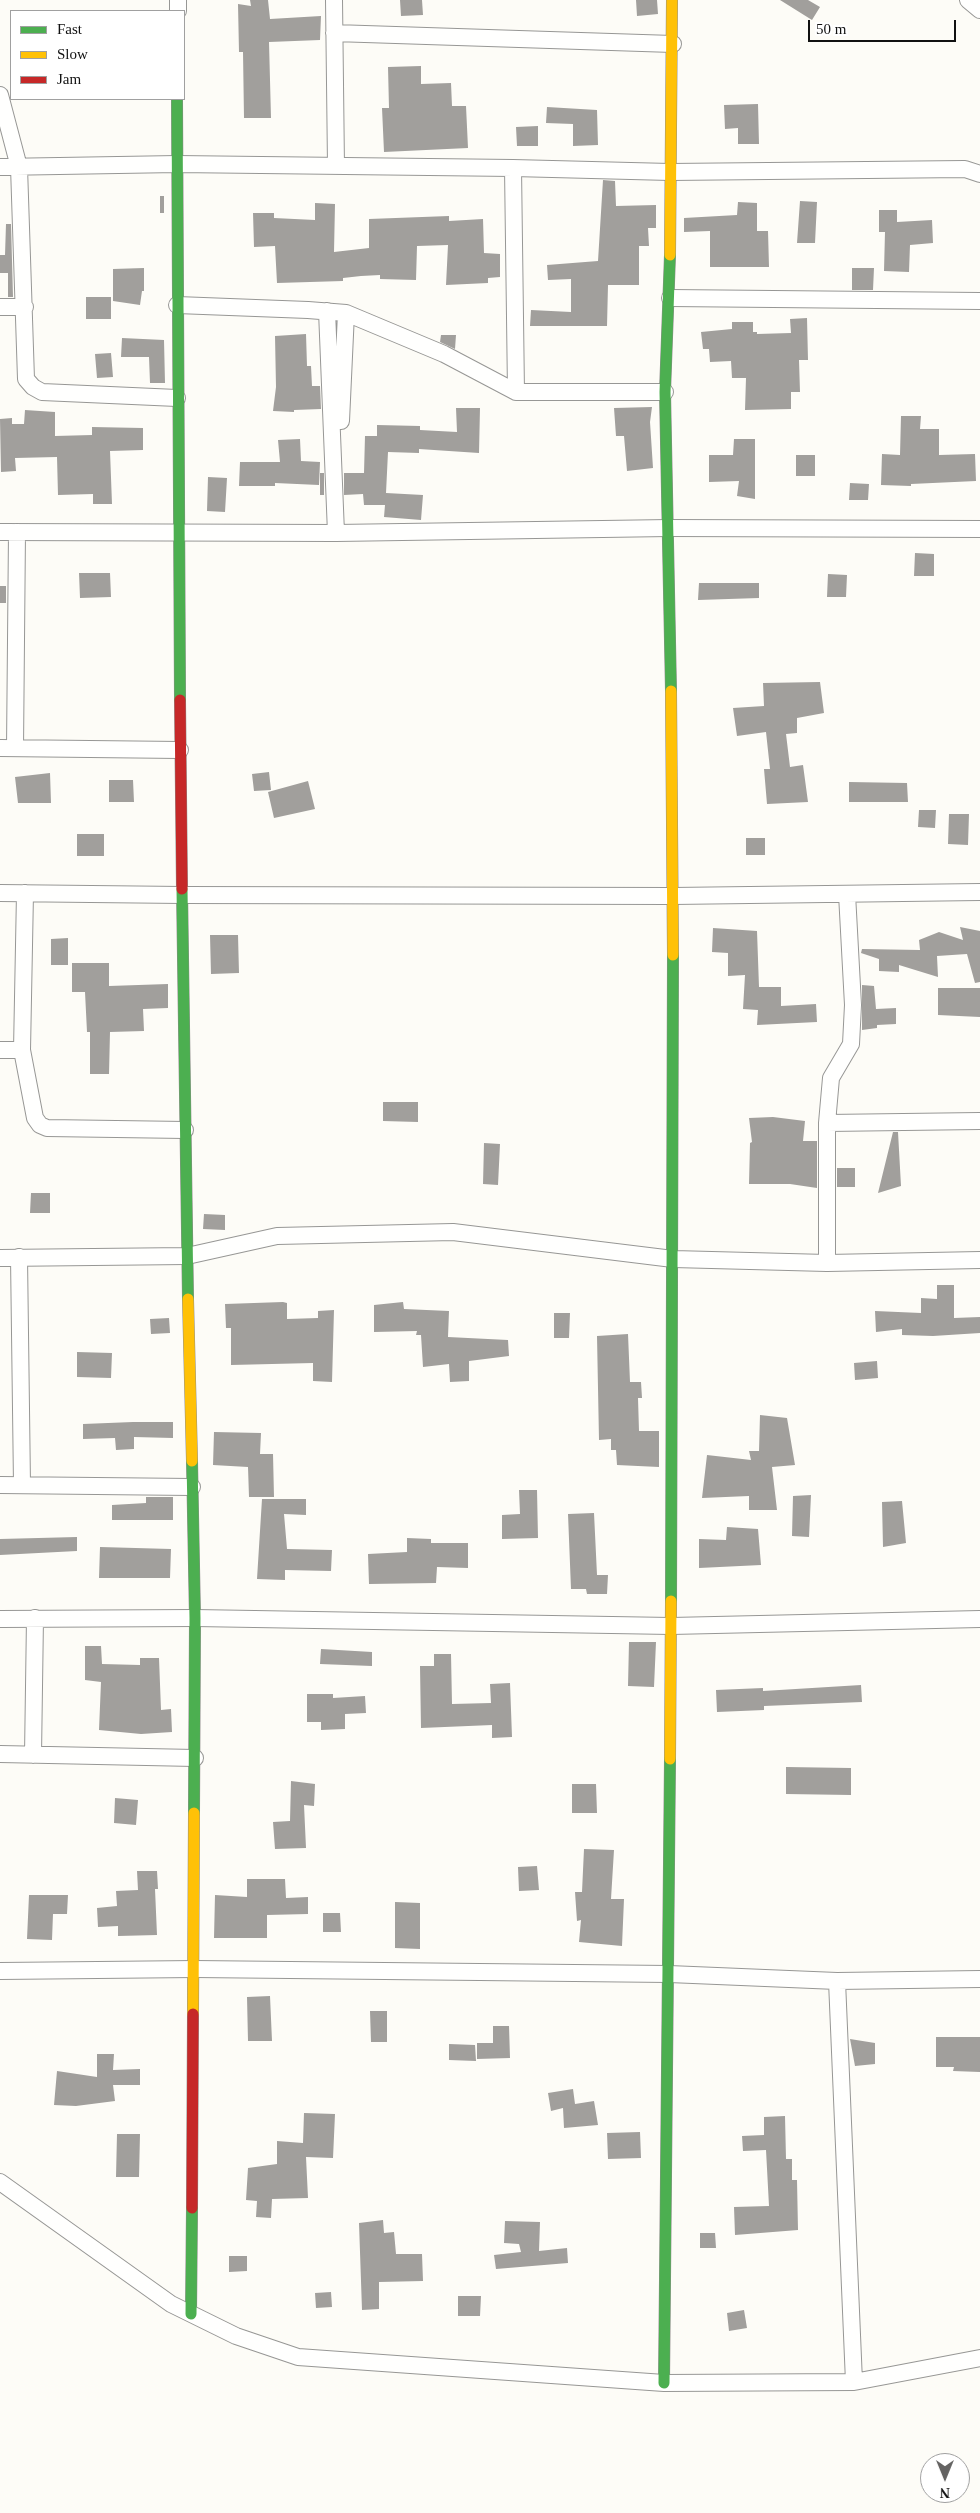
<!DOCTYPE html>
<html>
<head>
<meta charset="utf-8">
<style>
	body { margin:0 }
	#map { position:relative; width:980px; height:2513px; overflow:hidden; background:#fdfcf7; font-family:Georgia,serif }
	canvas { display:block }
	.legend { position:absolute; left:10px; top:10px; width:175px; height:90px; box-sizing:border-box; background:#fff; border:1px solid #a0a0a0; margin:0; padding:6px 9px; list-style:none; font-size:15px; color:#111 }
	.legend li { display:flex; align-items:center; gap:10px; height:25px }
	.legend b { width:25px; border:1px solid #a0a0a0 }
	.north { position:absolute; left:920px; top:2453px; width:50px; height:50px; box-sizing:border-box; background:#fff; border:1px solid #a0a0a0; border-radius:50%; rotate:180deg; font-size:14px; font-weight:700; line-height:20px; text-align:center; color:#111 }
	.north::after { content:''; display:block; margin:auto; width:18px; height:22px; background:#646362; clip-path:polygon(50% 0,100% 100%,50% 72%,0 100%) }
	.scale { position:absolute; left:808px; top:20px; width:148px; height:22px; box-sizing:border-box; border:2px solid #111; border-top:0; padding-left:6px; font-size:15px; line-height:18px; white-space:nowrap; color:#111; -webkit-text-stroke:4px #fff; paint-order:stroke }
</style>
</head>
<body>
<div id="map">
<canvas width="980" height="2513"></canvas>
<ul class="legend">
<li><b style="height:6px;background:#4caf50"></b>Fast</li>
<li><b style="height:6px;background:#ffc107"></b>Slow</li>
<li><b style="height:6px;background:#c62828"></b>Jam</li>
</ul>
<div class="north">N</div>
<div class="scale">50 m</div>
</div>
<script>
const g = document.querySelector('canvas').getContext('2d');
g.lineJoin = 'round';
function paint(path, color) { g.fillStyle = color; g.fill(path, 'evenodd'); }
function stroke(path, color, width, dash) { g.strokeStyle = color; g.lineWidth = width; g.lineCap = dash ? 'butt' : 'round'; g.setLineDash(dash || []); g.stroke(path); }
paint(new Path2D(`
	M250,0h18l2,19 51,-3 -1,24 -51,2 2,76h-27l-1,-66h-4l-1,-48 13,2z
	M400,0h22l1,15 -22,1z
	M636,0h21l1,14 -21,2z
	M780,0h28l12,7 -8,13z
	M421,66v18l30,-1 1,23h14l2,42 -84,4 -2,-44h7l-1,-41z
	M758,104l1,40h-21v-16l-13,1 -1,-24z
	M547,107l50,3 1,35 -25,1v-22l-27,-1z
	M538,126v20h-21l-1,-19z
	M603,180l12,1 1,25 40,-1v23h-8l1,18h-10v39h-31l-1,41h-77l1,-16 40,2v-33l-23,1 -1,-15 51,-4z
	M160,196h4v17h-4z
	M800,201l17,1 -2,41h-18z
	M738,202l19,1v28h11l1,36h-59v-36l-26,1v-14l53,-3z
	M315,203l20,1 -1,48 35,-4v-29l80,-3v5l34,-2 1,34 16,1v23l-12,1v5l-42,2 2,-40 -31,1 -1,34 -36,-1v-4l-19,1 -18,2v3l-66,2 -2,-37 -21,1 -1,-34h21v5l41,2z
	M879,210h18v12l35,-2 1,23 -23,2 -1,27 -25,-1 1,-39h-6z
	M6,224h5l2,73h-5v-24h-8v-18h5z
	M144,268v23h-2l-2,14 -27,-4v-32z
	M852,268h22l-1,22h-21z
	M86,297h25v22h-25z
	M807,318l1,42h-9l1,32h-9v17l-46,1 1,-32h-14l-1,-17 -21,1 -1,-13h-6l-2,-17 31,-3v-7h21v10h4v2l34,-1 -1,-14z
	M306,334l1,32h4l1,20h8l1,23 -27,1v2l-21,-1 3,-24 -1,-51z
	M441,335h15l-1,14 -15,-7z
	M122,338l42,2 1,43h-15l-1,-26h-28z
	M111,353l2,24 -16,1 -2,-24z
	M652,407l-2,15 3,46 -26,3 -3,-35h-8l-2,-28z
	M456,408h24l-1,45 -60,-4v4l-31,-1 -2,41 37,2 -2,25 -37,-3 1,-12h-21l-1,-11 -19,1v-22h20l1,-37h12v-11l43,1v4l37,2z
	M25,410l30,2v24l37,-1v-8l51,1v22l-33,1 2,53h-19v-10l-35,1 -1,-38 -42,1 1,13 -15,1 -1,-53 12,-1v6h12z
	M901,416h20l-1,13h19v26l36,-1 1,27 -65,3v2l-30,-1 1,-31 18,1z
	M300,439l1,22 19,1 -1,23 -44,-2v3h-36l1,-24h40l-2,-22z
	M734,439h21v60l-18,-3 2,-15 -30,1v-27h24z
	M796,455h19v21h-19z
	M320,473h4v22h-4z
	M208,477l19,1 -2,34 -18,-1z
	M850,483l19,1 -1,16h-19z
	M915,553l19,1v22h-20z
	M79,573h31l1,24 -31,1z
	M828,574l19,1 -1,22h-19z
	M699,583h60v15l-61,2z
	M0,586h6v17h-6z
	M820,682l4,31 -27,5v15l-11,1 4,33 13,-2 5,37 -41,2 -3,-35h6l-4,-37 -29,4 -4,-28 31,-2 -1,-23z
	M269,772l2,18 -17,1 -2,-17z
	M50,773l1,30h-33l-3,-26z
	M109,780h24l1,22h-25z
	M308,781l7,28 -41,9 -6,-26z
	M849,782l58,1 1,19h-59z
	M919,810h17l-1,18 -17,-1z
	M949,814h20l-1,31 -20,-1z
	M77,834h27v22h-27z
	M746,838h19v17h-19z
	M960,927l20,4v51l-5,1 -8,-29 -30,2 1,21 -39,-12v7l-20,-1v-12l-18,-6 1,-4 58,1 -1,-10 20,-8 24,8z
	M713,928l44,3 2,56h22v19l35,-2 1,18 -60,3 1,-15 -15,-1 2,-34 -17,1v-23l-16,-1z
	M210,935h28l1,38 -28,1z
	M68,938v27h-17v-26z
	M72,963h37v23l59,-2v24l-25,1 1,22 -34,1 -1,42h-19v-42h-3l-2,-40h-13z
	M862,985l12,1 2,23 20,-1v16l-19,1v3l-15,2z
	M938,988h42v29l-42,-2z
	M383,1102h35v20l-35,-1z
	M773,1117l32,4 -2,20h14v47l-27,-4h-41l1,-41 2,-1 -3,-24z
	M893,1132h5l3,54 -23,7z
	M484,1143l16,1 -2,41 -15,-1z
	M837,1168h18v19h-18z
	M31,1193h19v20h-20z
	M204,1214l21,1v15l-22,-1z
	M937,1285h17v33l26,-1v16l-47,3 -31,-1v-6l-26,3 -1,-21 46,2v-15l16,1z
	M283,1302l4,1v16l31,-1v-7l16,-1 -2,72 -19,-1v-18l-82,2v-37h-5l-1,-24z
	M403,1302l1,7 45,2 -1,26 60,3 1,16 -40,5v20l-19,1 -1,-18 -26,3 -2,-32h-5l1,-4 -43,1v-27z
	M554,1313h16l-1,25h-15z
	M169,1318l1,15 -19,1 -1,-15z
	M628,1334l2,48h11l1,16h-4l1,33h20v36l-42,-2 -1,-15h-5v-11l-12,1 -2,-104z
	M77,1352l35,1 -1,25 -34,-1z
	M877,1361l1,17 -23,2 -1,-17z
	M760,1415l27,3 8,47 -23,2 5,43h-28v-14l-47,2 5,-43 44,5 -2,-9h10z
	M133,1422h40v16l-39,-1v12l-18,1 -1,-12 -32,1v-15z
	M214,1432l47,1 -1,21h13l1,43h-25l-1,-30 -35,-2z
	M519,1490h18l1,48 -36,1v-24l18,-1z
	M811,1495l-2,42 -17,-1 1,-40z
	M146,1497h27v23h-61v-15l34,-2z
	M262,1499h44v16l-22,-1 3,35 45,1 -1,21 -46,-1v10l-28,-1z
	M902,1501l4,42 -23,4 -1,-45z
	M594,1513l3,62h11l-1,19h-20l-1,-5h-15l-3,-75z
	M727,1527l31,2 3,36 -62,3v-29l27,1z
	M77,1537v14l-77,4v-16z
	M407,1538l24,1v4h37v25l-31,-1 -1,16 -67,1 -1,-30 39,-2z
	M100,1547l71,2 -1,29h-71z
	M629,1642h27l-2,45 -26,-1z
	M85,1646h16l1,18 38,1v-7h19l2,52 10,-1 1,23 -31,2 -42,-4 2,-48 -16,-2z
	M321,1649l51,3v14l-52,-2z
	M434,1654h17l1,50 39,-1 -1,-19 20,-1 2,54 -20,1v-13l-71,3 -1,-62h14z
	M861,1685l1,17 -98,4v4l-47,2 -1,-22 47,-2v3z
	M307,1694h26v4l32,-2 1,17 -21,1v15l-24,1v-8h-14z
	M786,1767l65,1v27l-65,-1z
	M291,1781l24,3 -1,22 -10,-1 2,43 -31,1 -2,-27 17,-1z
	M572,1784h24l1,29h-25z
	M115,1798l23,2 -2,25 -22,-2z
	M584,1849l30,1 -3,49h13l-2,47 -43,-4 2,-22 -4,1 -2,-29h7z
	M537,1866l2,24 -20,1 -1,-24z
	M137,1871h20l1,18h-3l2,46 -39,1v-10l-20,1 -1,-19 20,-2 -1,-15 22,-1z
	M247,1879h38l1,19 22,-1v17l-41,1v23h-53l1,-43 32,2z
	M29,1895h39l-1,19h-14l-1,26 -25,-1z
	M395,1902l25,1v46l-25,-1z
	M323,1913h17l1,19h-18z
	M270,1996l2,45h-24l-1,-44z
	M370,2011h17v31h-16z
	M493,2026h16l1,32 -33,1v-16h16z
	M936,2037h44v35l-27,-1 1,-4h-18z
	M850,2039l25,4v21l-20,2z
	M449,2044l26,1 1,16 -27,-1z
	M97,2054h17l-1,16 27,-1v16h-27l2,16 -39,5 -22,-1 3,-34 40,6z
	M573,2089l2,15 19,-3 4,24 -34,3 -1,-20 -12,3 -3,-18z
	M304,2113l31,1 -2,44 -27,-1 2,41 -36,1 -1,19 -15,-1 1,-16 -11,-1 2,-32 29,-4v-23l26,2z
	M785,2116l1,43h6v21h5l1,50 -63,5 -1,-28 35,-1 -3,-56 -23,1 -1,-15 22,-1v-18z
	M640,2132l1,26 -33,1 -1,-26z
	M117,2134h23l-1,43h-23z
	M383,2220l1,13 10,-1 2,22h26l1,27 -44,1v27l-17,1 -3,-87z
	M505,2221l35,1 -1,29 28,-3 1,15 -72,6 -2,-14 27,-3 -2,-8 -15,-1z
	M700,2233h15l1,15h-16z
	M229,2256h18v15l-18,1z
	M331,2292l1,15 -16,1 -1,-15z
	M458,2296h23l-1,20h-22z
	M744,2310l3,18 -18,3 -2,-18z`), '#a19f9c');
const street = new Path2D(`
	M334,0l2,166
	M968,0l12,10
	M178,11v-11
	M334,33l339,11
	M0,95l19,72 7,212 7,8 9,5 135,6
	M0,167l177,-3 336,4 157,4 295,-3 15,5
	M513,168l3,224
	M670,298l310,3
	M177,305l131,5 38,3 98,41 72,38h149
	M0,307h25
	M327,311l9,222
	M341,421l5,-108
	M0,532l336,1 333,-5 311,1
	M0,748l180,2
	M15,748l2,-216
	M0,893l182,2 491,1 307,-4
	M25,893l-3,157 13,68 5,7 7,3 138,2
	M0,1050h22
	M827,1123l153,-2
	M19,1257l3,228
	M0,1258l187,-2 90,-20 176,-4 220,27 154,4 153,-3
	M827,1263v-140l4,-45 20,-34 2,-39 -6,-111
	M0,1485l192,2
	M0,1619l195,-1 476,8 309,-7
	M0,1754l195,4
	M33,1755l2,-137
	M0,1971l195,-2 474,5 168,7 143,-2
	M837,1981l17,401
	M0,2182l171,122 65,32 62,21 366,26 190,-1 126,-24`);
const fast = new Path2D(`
	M177,99l3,601
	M670,255l-5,137 6,299
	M182,889l6,410
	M192,1461l3,157 -1,195
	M671,1601l2,-646
	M191,2314l1,-106
	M664,2383l6,-624`);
const slow = new Path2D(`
	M670,255l2,-255
	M671,691l2,264
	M188,1299l4,162
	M670,1759l1,-158
	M193,2014l1,-201`);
const jam = new Path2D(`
	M180,700l2,189
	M192,2208l1,-194`);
stroke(street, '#979795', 18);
stroke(fast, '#8e8d8b', 12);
stroke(slow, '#8e8d8b', 12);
stroke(jam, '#8e8d8b', 12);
stroke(street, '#fffffe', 16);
stroke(fast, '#4caf50', 11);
stroke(slow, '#ffc107', 11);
stroke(jam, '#c62828', 11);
</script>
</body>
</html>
